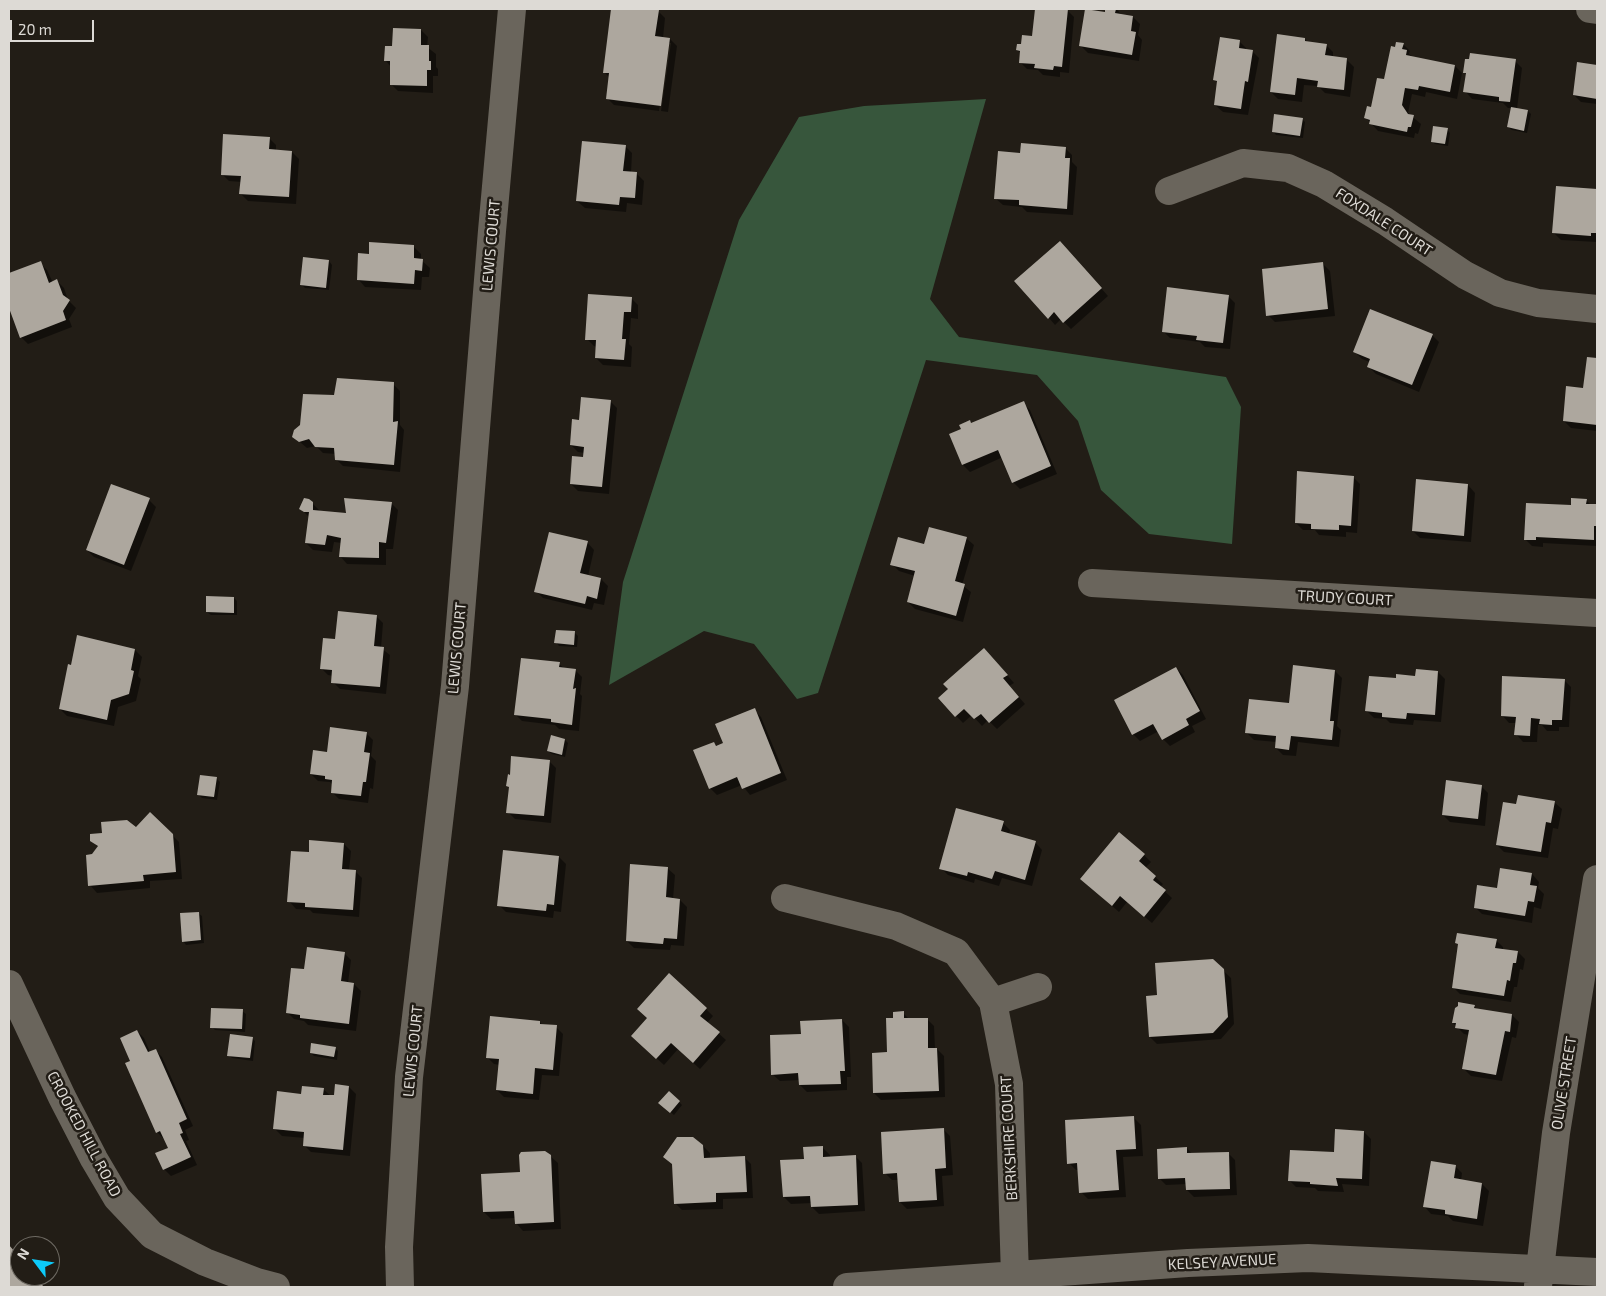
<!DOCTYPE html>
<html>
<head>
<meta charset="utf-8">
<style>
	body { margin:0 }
	#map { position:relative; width:1606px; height:1296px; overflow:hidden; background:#221d16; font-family:"Exo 2",sans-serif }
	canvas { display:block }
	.frame { position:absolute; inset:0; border:10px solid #dddad5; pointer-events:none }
	.north { position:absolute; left:10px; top:1236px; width:50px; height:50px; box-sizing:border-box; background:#221d16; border:1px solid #6d6962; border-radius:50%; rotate:301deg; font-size:14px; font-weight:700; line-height:20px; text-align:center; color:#dddad5 }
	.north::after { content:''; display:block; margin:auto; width:18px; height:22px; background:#0dcafa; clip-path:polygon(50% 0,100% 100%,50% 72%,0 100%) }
	.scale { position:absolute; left:10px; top:20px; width:84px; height:22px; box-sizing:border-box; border:2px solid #dddad5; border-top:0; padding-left:6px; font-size:15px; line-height:18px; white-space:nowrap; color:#dddad5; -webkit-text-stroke:4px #221d16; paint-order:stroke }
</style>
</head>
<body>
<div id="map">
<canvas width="1606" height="1296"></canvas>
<div class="frame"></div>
<div class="north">N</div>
<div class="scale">20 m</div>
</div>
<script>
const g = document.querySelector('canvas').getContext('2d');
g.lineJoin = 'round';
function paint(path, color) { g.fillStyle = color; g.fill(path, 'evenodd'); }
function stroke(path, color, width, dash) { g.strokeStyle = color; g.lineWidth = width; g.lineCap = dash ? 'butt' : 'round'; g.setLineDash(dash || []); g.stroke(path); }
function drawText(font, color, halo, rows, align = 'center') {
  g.font = font + ' "Exo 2",sans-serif'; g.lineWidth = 5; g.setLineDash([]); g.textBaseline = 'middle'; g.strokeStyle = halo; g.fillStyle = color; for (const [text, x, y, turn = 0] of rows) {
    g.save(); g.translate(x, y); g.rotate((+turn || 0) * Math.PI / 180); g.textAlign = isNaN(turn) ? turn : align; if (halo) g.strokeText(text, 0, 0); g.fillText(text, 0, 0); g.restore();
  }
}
paint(new Path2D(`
	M986,99l-56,200 29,38 267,40 15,30 -9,137 -83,-10 -48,-44 -23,-69 -41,-46 -111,-15 -108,333 -21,6 -43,-55 -50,-13 -95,54 14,-103 116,-362 60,-103 65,-11z`), '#37563c');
paint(new Path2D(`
	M613,9h27l18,2 7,7 -2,20 7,1 7,7 -9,66 -7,-1 10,-68h-3l-9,68 -45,-6 -7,-7 3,-20 -6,-6z
	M1036,9l31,1 7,7 -5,56 -9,-1v5l-17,-2 -5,-5 -11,-1 -7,-7 1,-9 -4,-3 16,-12z
	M1107,9h10l5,7 11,1 7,7 -2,11 4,5 -3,21 -51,-8 -7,-7 25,-33z
	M421,30l7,7 -1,10 9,7v13l2,2v7h-5v17l-35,-2 -7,-7v-17l-5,-6 7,-14z
	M1305,39l3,4 18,2 7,7v6l14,2 7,7 -4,30 -25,-4 -7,-7 -14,-1 -2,17 -24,-3 -7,-7z
	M1239,41l7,7v2l6,1 7,7 -11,57 -25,-3 -8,-7 3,-22 -3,-3z
	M1403,44l7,7 -1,3 4,3 42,9 7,7 -5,26 -31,-7 -1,5 -13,-3 -4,19 13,11 -3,10 -3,-1 -1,5 -36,-7 -12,-13 6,-9 13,-28 11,-32z
	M1515,61l7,7 -5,41 11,2 3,3 -4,19 -15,-3 -4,-3 4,-19h-4l-5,-5 -31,-4 -7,-8 2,-16 -3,-3z
	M1579,64l18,2v38l-16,-2 -7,-7z
	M1302,119l3,3 -2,16 -27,-3 -3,-4z
	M1447,129l3,4 -2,13 -13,-2 -3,-3z
	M269,138l7,7v6l16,1 7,7 -3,45 -48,-3 -7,-7 1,-12 -13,-1 -7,-7z
	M625,146l7,7 -1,20 6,1 7,7 -2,24 -15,-2 -1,9 -41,-4 -8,-7z
	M1065,148l7,7v7l5,5 -4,48 -46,-3 -5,-5 -19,-2 -8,-7 26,-44z
	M1557,187l40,3v52l-36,-2 -7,-7z
	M414,247l7,7v6l9,8 -1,9h-7l-1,13 -56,-3 -7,-8 12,-23z
	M1067,250l41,46 -37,33 -10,-10 -6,6 -6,-7z
	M329,261l3,4 -3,25 -24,-2 -4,-4z
	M40,263l7,7 6,13 4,-2 7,7 4,12 8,8 -7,11 3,8 -44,17 -7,-7 -12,-33v-29z
	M1323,264l7,7 5,45 -60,6 -7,-7z
	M1228,296l7,7 -5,46 -25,-2 -5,-5 -30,-4 -7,-7z
	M631,298l7,7v14l-7,-1 -2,26 3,3 -1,20 -28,-2 -7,-7 1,-11 -3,-1 -7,-7z
	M1432,335l7,7 -20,50 -43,-18 -7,-7 1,-5 -8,-3 -7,-7z
	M1588,358l9,1v72l-26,-3 -7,-7 20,-32z
	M393,384l7,7v34l4,5 -4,42 -57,-6 -7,-7v-5l-13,-1 -7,-7 -9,2 -13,-11 41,-41z
	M610,401l7,7 -8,86 -31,-3 -7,-7 13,-25 1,-6 -7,-1 -7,-7 9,-24z
	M1023,403l7,7 27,64 -37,15 -7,-7 -10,-25 -33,15 -7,-7 -12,-30z
	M1353,477l7,7 -3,49 -11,-1v5l-27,-2 -4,-5h-12l-7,-7z
	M1468,485l7,8 -4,49 -51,-4 -7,-7z
	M149,500l7,7 -25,64 -37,-14 -7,-7z
	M309,500l11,11 27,4 44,-12 7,7 -5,39h-7v16l-39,-1 -7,-8 2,-13 -8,-1 -2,10 -19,-2 -7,-7 3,-26 -8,-8z
	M1586,500l5,5 6,2v39l-54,-3v4l-11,-1 -7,-7 47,-33z
	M966,538l8,7 -12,40 9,7 -8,30 -48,-13 -7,-7 7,-26 -16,-5 -7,-7 33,-18z
	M587,542l7,8 -6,26 13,3 7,7 -4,19 -10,-2 -2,7 -49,-12 -7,-7z
	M234,598l3,3v14h-26l-4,-3z
	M376,616l7,7 -2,25 9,7 -4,39 -46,-5 -7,-7v-6l-5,-1 -7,-7 15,-28z
	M575,633l3,3 -1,11 -18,-1 -3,-4z
	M135,650l7,7 -4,19 3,3 -5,22 -18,6 -4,19 -47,-10 -7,-7z
	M991,656l23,27 -5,3 16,18 -28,25 -9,-9 -6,6 -10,-11 -9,8 -24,-25z
	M559,664l6,5 10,1 7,7 -2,17 2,2 -3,35 -20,-2 -4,-4 -33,-4 -7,-7z
	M1176,668l7,7 23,44 -14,7 3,6 -25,14 -7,-7 -4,-8 -19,10 -7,-7z
	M1335,671l7,7 -5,48 4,4 -2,17 -41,-5 -2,14 -13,-1 -7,-7 1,-6 -23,-2 -7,-7 43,-29z
	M1438,672l7,7 -4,43 -27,-2 -1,5 -23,-2 -4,-4 -12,-1 -7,-7 30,-31z
	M1564,680l7,7 -2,40h-10v4h-12l-5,-6h-4l-1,17h-14l-7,-8v-11h-7l-7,-8z
	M754,710l7,7 26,63 -37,15 -8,-10 -25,10 -7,-7 4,-45 4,4 7,-3z
	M366,733l7,7 -2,16 5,5 -3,28 -3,-1 -2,15 -29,-4 -7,-7 1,-7 -3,-3 -12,-1 -7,-7 18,-21z
	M565,740l3,3 -3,14 -13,-3 -4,-3z
	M549,761l7,7 -5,55 -36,-4 -7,-7 2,-24 -2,-2z
	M216,778l4,4 -3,18 -15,-2 -3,-3z
	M1481,786l7,7 -3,33 -35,-4 -7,-7z
	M1554,802l8,7 -4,20 -5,-1 -5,30 -44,-6 -7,-7z
	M1003,823l7,7 -1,5 26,7 7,8 -10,36 -30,-8 -3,8 -24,-7 -1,4 -26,-8 -7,-7z
	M136,829l36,6 7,7 3,37 -32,2v7l-53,5 -7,-8 2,-29 6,-9 -7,-7z
	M344,844l7,7 -2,20h6l7,7 -3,39 -46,-4 -3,-3 -14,-1 -7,-8 21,-48z
	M1144,855l7,7 -6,6 18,16 -3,3 12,11 -20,25 -25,-21 -8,10 -30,-26z
	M559,857l7,7 -5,48 -7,-1 -1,7 -47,-6 -7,-7z
	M667,868l8,7 -2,24 7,1 7,7 -3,39 -13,-1 -1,5 -36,-2 -7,-7z
	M1532,874l7,8 -1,6 6,6 -3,15 -7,-2 -2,16 -50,-9 -7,-7 23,-18z
	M198,913l4,3 2,27 -18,2 -3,-4z
	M1496,940l7,7v3l15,2 7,7 -2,11 -3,-1 -3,18h-3l-3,15 -51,-8 -7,-7z
	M344,953l7,7 -3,23 6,1 7,7 -5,40 -48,-6 -4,-4 -10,-2 -7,-7 18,-42z
	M1212,960l19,18 3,46 -13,15 -64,5 -7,-7z
	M1460,1004l15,3 2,2 35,6 7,7 -3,16 -4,-1 -10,44 -31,-5 -7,-7 5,-34 -5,-1 -11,-11z
	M706,1009l7,7 -6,7 19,17 -26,29 -22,-20 -14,16 -24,-22z
	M242,1011l4,3 -1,18 -30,-2 -3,-3z
	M903,1013l7,7 17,-1 7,7 1,23h2l7,7 1,41 -64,3 -7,-7 15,-40 5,-34z
	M842,1020l7,7 2,50h-4v13l-40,2 -7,-7v-5l-20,1 -8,-7 31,-39z
	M540,1022l3,4 13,1 7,7 -4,42 -17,-1 -3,25 -35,-3 -7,-7 3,-25 -6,-1 -7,-7z
	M137,1031l7,7 6,14 5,-2 7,7 31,69 -8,4 4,10 -3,1 11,24 -26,11 -7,-7 6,-20 -6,-10 -7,-7 -25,-71z
	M252,1038l3,3 -2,20 -21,-3 -3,-3z
	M335,1048l3,3 -1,9 -23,-4 -3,-3z
	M349,1087l7,7 -6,62 -39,-4 -7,-7 1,-7 -23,-2 -7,-7 27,-34 21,-6 8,7 4,1z
	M679,1102l3,3 -8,10 -14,-12z
	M1134,1118l7,7 2,31 -20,1 3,40 -38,2 -7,-7 -2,-22h-3l-7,-7z
	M943,1129l7,7 3,39 -11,1 2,30 -37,3 -7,-7 -1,-22h-7l-7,-7z
	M1364,1132l7,7 -2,47 -27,-2 2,8 -26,-1 -3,-3 -19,-1 -7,-7 46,-27z
	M703,1146l7,7v6l34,-2 7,7 2,34 -30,1v10l-41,1 -7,-7 -1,-38 -10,-8z
	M823,1148l7,7v3l25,-2 7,7 3,48 -46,3 -7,-7v-4l-21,1 -7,-7z
	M1187,1148l5,6 36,-1 7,7 2,35 -43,2 -7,-7v-6l-21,1 -7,-7z
	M550,1156l8,7 3,66 -38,2 -7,-8v-5l-25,1 -7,-7 37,-39z
	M1455,1166l7,7 -1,8 21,3 7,7 -6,35 -30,-5 -5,-5 -17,-2 -7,-8z
	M9,1245l11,14v17h14l9,11h-34z`), '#0007');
paint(new Path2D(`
	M611,9l48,1 -4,26 15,2 -9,68 -55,-7 3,-26h-6z
	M1035,9h33l-6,58 -8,-1 -1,4 -19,-2 1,-4 -16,-1 1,-12 -4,-1 1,-6h4l1,-9 10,1z
	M1085,9l20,3v-3h11l-1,4 18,3 -2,15 5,1 -4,23 -53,-9z
	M393,28l28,1v16h8v16h2v9h-4v16l-37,-1v-24h-6l1,-15h7z
	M1277,34l28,4v3l22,3 -2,11 22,3 -3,32 -27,-3 1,-6 -21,-3 -2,17 -25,-3z
	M1220,37l20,3 -1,8 14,2 -5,32 -3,-1 -4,28 -27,-4 3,-24 -4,-1z
	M1396,42l8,1 -2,6 5,1 -1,5 49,10 -5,27 -31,-6 -1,4 -13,-2 -3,17 6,9 6,1 -3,12h-3l-1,5 -38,-8 1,-4 -6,-2 3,-12 4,1 6,-29 7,1 7,-33 4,1z
	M1470,53l46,6 -6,43 -11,-1v-4l-36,-5 3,-19h-3l2,-14h4z
	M1577,62l20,3v34l-24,-4z
	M1511,107l17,3 -4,21 -17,-4z
	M1274,114l29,4 -3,18 -28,-4z
	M1433,126l15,2 -3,16 -14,-2z
	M223,134l47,3 -1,12 23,2 -3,46 -50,-3 2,-18 -20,-1z
	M582,141l44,4 -3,26 14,1 -2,26 -15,-1 -1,8 -43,-4z
	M1021,143l45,4 -1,11h5l-3,51 -48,-4v-5l-25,-1 4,-48 22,2z
	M1556,186l41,3v44h-6v3l-39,-3z
	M1060,241l42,47 -39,35 -9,-11 -6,7 -34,-38z
	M369,242l45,3v13l9,1 -1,12 -7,-1 -1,14 -57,-4 1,-27 11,1z
	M303,257l26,3 -3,28 -26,-3z
	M41,261l8,22 8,-4 6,16 7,5 -7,11 3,9 -46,18 -11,-30v-35z
	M1323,262l5,47 -62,7 -4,-47z
	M1167,287l62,8 -6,48 -27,-3 1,-4 -35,-4z
	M588,294l44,3 -1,15h-7l-2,27h4l-2,21 -29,-2 1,-18h-11z
	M1370,309l63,25 -21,51 -45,-18 3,-8 -17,-7z
	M1587,357l10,1v67l-34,-4 3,-35 17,2z
	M337,378l57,4 -1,40 5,-1 -4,44 -59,-5 -1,-12 -19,-1 -6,-8 -10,3 -7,-5 2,-7 6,-5 3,-31 31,1z
	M581,397l30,3 -9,87 -32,-3 2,-28 11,1 1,-10 -14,-2 2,-26 7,1z
	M1024,401l27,65 -39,17 -14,-33 -36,15 -13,-31 12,-5 -2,-4 11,-5 1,3z
	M1297,471l57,5 -3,50 -12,-1v5l-28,-1v-5l-16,-1z
	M1416,479l52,5 -4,52 -52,-5z
	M111,484l39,14 -26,67 -38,-15z
	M304,498l5,1 4,3v8l33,3 -2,-15 48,4 -6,41 -7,-1v16l-40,-1 2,-19 -14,-3 -2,10 -20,-2 4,-31h-5l-5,-3z
	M1571,498l16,1 -1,5h10l1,22h-3v14l-58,-3v3h-12l2,-37 45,2z
	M929,527l38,10 -12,44 10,3 -9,32 -49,-14 8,-31 -25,-6 8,-28 26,7z
	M549,532l39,9 -8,32 21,5 -4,21 -10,-3 -2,8 -51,-12z
	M206,596l28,1v16l-28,-1z
	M338,611l39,4 -3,31 10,1 -4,40 -49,-4 1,-13 -12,-1 3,-31 12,1z
	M556,630l19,1 -1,14 -20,-2z
	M77,635l58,14 -4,21 3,1 -5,23 -18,6 -4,20 -48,-11 9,-45 3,1z
	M984,648l24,27 -5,3 16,19 -30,26 -8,-9 -7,5 -10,-10 -9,8 -17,-19 10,-9 -5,-5z
	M521,658l39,4 -1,5 17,2 -3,20 3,-1 -4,37 -21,-3v-3l-37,-4z
	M1293,665l42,5 -5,51h4l-2,19 -41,-4 -2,14 -14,-2 1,-12 -31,-3 4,-34 40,4z
	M1176,667l24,44 -14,8 3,6 -27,15 -9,-16 -21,11 -18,-35z
	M1416,669l22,2 -3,44 -28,-2 -1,6 -24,-2v-4l-17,-2 4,-35 27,2v-4l19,2z
	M1502,676l63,3 -3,41h-10v5l-13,-1 1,-5 -9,-1 -1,18 -16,-1 2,-18 -15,-1z
	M755,708l26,65 -39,16 -5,-12 -28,12 -16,-39 21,-8 2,4 7,-3 -8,-19z
	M330,727l37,5 -3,20 6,1 -4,29h-3l-2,14 -30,-3 1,-13 -7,-1v-3l-15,-2 3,-24 14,2z
	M551,735l14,4 -3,16 -15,-4z
	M511,756l39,4 -6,56 -38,-3 3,-26 -3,-1 2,-12 2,1z
	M200,775l17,2 -3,20 -17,-2z
	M1446,780l36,5 -4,34 -36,-4z
	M1518,795l37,6 -4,22 -5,-1 -5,30 -45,-7 7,-43 13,2z
	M956,808l48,13 -3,10 35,10 -11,39 -30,-9 -3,8 -24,-7 -1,4 -28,-7z
	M150,812l23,22 3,38 -33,3 1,6 -56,5 -2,-31 6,-1 6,-8 -8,-5v-7l12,-1 -1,-11 26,-2 9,7z
	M1119,832l26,22 -6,7 17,15 -3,4 13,10 -22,27 -24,-21 -8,10 -32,-27z
	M309,840l35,3 -2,26 14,1 -3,40 -48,-3v-4l-18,-1 4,-51 18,1z
	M503,850l56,6 -5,49 -7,-1 -1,7 -49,-5z
	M630,864l38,3 -2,30 14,2 -3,40 -13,-1 -1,6 -37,-3z
	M1500,868l32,5 -2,12 7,1 -3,16 -6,-1 -3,15 -51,-8 3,-23 20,3z
	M199,912l2,28 -19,2 -2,-29z
	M1457,933l40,6 -2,9 23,3 -2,12h-3l-3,18 -3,-1 -3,16 -52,-8 6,-44 -3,-1z
	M307,947l38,5 -4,29 13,2 -5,41 -49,-6v-3l-14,-2 5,-45 13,1z
	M1213,959l11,10 4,48 -15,16 -64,4 -3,-41 11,-1 -2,-32z
	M669,973l38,35 -7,8 20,16 -27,31 -22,-20 -15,16 -25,-23 16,-18 -10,-9z
	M1458,1002l17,3 -1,3 38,6 -2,18 -5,-1 -9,44 -34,-6 7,-39 -14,-2 1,-5h-4l3,-15 3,-2z
	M211,1008l32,1 -1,20 -32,-1z
	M904,1011v7h24v30h9l2,43 -66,2 -1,-40 15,-1 -1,-34h7v-6z
	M490,1016l50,5v3l17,1 -4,45 -18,-2 -2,26 -37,-4 3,-31 -13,-1z
	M842,1019l3,52h-5l1,13 -42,1 -1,-12 -27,2 -1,-40 31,-1 -1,-13z
	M137,1030l11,22 8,-3 31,70 -8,4 4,10 -3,1 11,23 -28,13 -8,-17 13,-5 -8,-17 -4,2 -31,-70 5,-2 -10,-23z
	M230,1034l23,3 -3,21 -23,-2z
	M311,1043l25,4 -2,10 -24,-4z
	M335,1084l14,2 -6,64 -40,-4 1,-14 -31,-3 4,-38 24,3 1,-8 22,2 -1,7h11z
	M669,1091l11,10 -10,12 -12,-10z
	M1134,1116l2,33 -20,1 3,40 -40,3 -2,-30 -10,1 -2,-44z
	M944,1128l2,40 -11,1 2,31 -38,2 -2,-29 -14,1 -2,-42z
	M1335,1129l29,2 -2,48 -26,-1 2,8 -28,-2v-2l-22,-1 2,-31 44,2z
	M677,1137h16l10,8 1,13 41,-2 2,36 -31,1v9l-42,2 -2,-40 -9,-7z
	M823,1146v11l33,-2 2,50 -47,2 -1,-11 -27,1 -3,-37 24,-1 -1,-12z
	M1187,1147v6l42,-1 1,37 -44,1 -1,-12 -27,1 -1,-30z
	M545,1151l6,4 3,67 -39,2 -1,-13 -31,1 -2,-38 39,-2 -1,-17 2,-3z
	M1431,1161l25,4 -2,13 28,5 -5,36 -32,-5v-4l-22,-3z
	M9,1245l11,13v18h14l10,11h-35z`), '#ada79e');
stroke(new Path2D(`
	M1590,9l7,1
	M1169,191l74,-28 45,5 36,16 61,37 80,54 35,18 38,10 59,6
	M1092,583l505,30
	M785,898l111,28 60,26 37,50 16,82 6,192
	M9,984l53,113 32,62 23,39 35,37 53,27 52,20 19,5
	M993,1002l45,-15
	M1538,1286l18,-153 41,-254
	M400,1287l-1,-40 10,-170 46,-391 37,-455 20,-222
	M847,1287l341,-24 120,-5 289,14`), '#6a655c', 28);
drawText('15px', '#dddad5', '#221d16', [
	["FOXDALE COURT",1384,222,33],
	["LEWIS COURT",491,245,-85],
	["TRUDY COURT",1345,598,3],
	["LEWIS COURT",457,648,-85],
	["LEWIS COURT",413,1051,-84],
	["OLIVE STREET",1564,1083,-81],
	["CROOKED HILL ROAD",84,1134,62],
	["BERKSHIRE COURT",1009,1138,-93],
	["KELSEY AVENUE",1222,1262,-3]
]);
</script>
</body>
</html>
